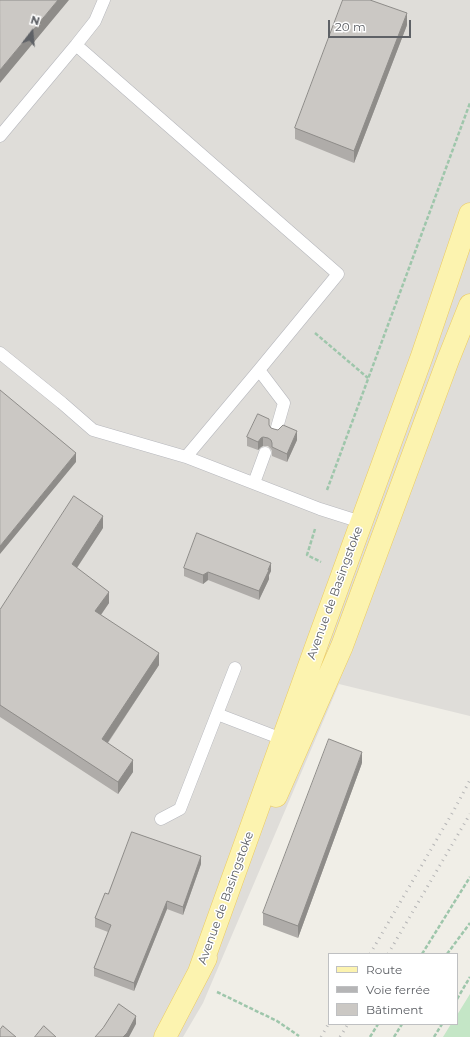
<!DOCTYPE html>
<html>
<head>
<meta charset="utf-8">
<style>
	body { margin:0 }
	#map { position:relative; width:470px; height:1037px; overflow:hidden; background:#f0eee7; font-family:Montserrat,sans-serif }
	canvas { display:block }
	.legend { position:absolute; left:328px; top:953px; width:130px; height:72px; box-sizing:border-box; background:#fff; border:1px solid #bfc0c2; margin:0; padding:5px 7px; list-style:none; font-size:12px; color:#5e6166 }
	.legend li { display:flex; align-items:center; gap:8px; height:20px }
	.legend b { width:20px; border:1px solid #bfc0c2 }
	.north { position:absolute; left:12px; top:12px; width:40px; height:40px; -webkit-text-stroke:3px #fff; paint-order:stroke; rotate:16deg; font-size:11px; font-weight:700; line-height:16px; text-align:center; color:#5e6166 }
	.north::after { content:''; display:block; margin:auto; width:14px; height:18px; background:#5e6166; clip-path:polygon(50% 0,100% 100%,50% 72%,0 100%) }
	.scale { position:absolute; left:328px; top:20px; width:83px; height:18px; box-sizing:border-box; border:2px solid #5e6166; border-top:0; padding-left:5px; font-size:12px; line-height:14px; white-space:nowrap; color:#5e6166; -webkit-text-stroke:3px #fff; paint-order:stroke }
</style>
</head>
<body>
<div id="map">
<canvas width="470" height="1037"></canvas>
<ul class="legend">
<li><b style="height:5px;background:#fcf3af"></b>Route</li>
<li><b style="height:5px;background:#b5b5b6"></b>Voie ferrée</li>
<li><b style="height:11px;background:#cbc8c4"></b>Bâtiment</li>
</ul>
<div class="north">N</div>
<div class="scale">20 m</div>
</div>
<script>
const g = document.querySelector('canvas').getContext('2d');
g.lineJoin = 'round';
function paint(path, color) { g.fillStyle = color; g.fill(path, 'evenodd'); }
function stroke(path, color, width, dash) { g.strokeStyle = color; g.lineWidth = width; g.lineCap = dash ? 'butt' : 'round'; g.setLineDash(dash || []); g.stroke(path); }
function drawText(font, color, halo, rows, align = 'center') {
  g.font = font + ' Montserrat,sans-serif'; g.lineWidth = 3; g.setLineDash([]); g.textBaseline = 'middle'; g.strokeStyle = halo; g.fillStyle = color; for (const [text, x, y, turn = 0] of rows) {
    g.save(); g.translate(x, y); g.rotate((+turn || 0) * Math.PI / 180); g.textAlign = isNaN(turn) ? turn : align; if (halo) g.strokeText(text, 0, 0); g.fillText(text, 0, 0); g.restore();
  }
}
paint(new Path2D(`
	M0,0h470v716l-131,-32 -136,319 -20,34h-183z`), '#dfddd9');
paint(new Path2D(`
	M470,994v43h-27l8,-13h6v-9z`), '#c4e6c6');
const service = new Path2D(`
	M76,45l262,229 -79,96 -73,87 134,52 41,13
	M0,136l76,-91 19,-24 9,-21
	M0,353l62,50 31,27 93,27
	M259,370l25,33 -8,28
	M254,483l11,-30
	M217,714l18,-46
	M161,819l19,-10 37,-95 65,25`);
const primary = new Path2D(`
	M276,796l66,-150 106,-286 22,-55
	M199,972l118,-328 105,-288 48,-142
	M165,1037l34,-65 7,-14`);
stroke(service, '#b7b8bd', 13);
stroke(primary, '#eccc63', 23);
stroke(new Path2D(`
	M315,333l53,45
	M327,490l143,-387
	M315,529l-8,26 14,7
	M422,954l48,-77
	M447,954l23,-31
	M217,992l60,29 22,15
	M457,999l13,-22
	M370,1037l8,-13
	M394,1037l8,-13
	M434,1037l8,-13`), '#9ec6ab', 2.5, [4, 2]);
stroke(service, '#fff', 12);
stroke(primary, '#fcf3af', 22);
stroke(new Path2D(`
	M370,954l84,-144 16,-30
	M388,954l82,-140
	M321,1037l8,-14
	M340,1037l8,-13`), '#b5b5b6', 3, [1, 5]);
paint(new Path2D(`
	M407,25l-53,138 -59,-24v-11z
	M269,425l2,3 3,1 23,11 -10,22 -15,-6v-5l-1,-2 -3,-3h-5l-2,1 -3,3 -11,-4v-9z
	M103,528l-26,40 32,35 -8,12 58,50 -51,78 25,29 -15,22 -118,-77v-107z
	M184,568l87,3 -2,4v4l-10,21 -51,-20 -5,4 -19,-8z
	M362,763l-64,175 -35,-13v-12z
	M201,864l-18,51 -16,-6 -33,82 -40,-15v-8l14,-36 -13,-5v-9l13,-24z`), '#afaca9');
paint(new Path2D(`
	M58,0h11l-69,83v-13z
	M407,13v12l-53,138v-12z
	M297,431v9l-10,22v-8z
	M263,437v9l-2,1 -3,3v-8l3,-4z
	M76,453v9l-76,92v-8z
	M103,516v12l-31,47v-11z
	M271,563v8l-2,4v4l-10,21v-9z
	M208,572v8l-5,4v-9z
	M109,592v11l-14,20v-12z
	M159,653v12l-57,86v-12z
	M362,752v11l-64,175v-12z
	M133,760v12l-15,22v-12z
	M201,856v8l-18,51v-8z
	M167,901v8l-33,82v-8z
	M136,1016v8l-7,13h-6z`), '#8e8c89');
const building = new Path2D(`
	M0,0h58l-58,70z
	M343,0h27l37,13 -53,138 -59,-23z
	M0,390l76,63 -76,93z
	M258,414l11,5v6l2,3 3,1 4,1 5,-5 14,6 -10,23 -15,-7v-4l-1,-3 -3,-2 -5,-1 -2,1 -3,4 -11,-5z
	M74,496l29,20 -31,48 37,28 -14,19 64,42 -57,86 31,21 -15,22 -118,-77v-95z
	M197,533l74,30 -3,7h1l-10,21 -51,-19 -5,3 -19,-7z
	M329,739l33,13 -64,174 -35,-13z
	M132,832l69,24 -18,51 -16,-6 -33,82 -40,-15 17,-43 -16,-7 10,-25 3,1z
	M119,1004l17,12 -9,17 -4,4h-28l8,-9z
	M3,1026l13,11h-16v-7z
	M44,1026l12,11h-21z`);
paint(building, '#cbc8c4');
stroke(building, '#8e8c89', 1);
drawText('12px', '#5e6166', '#fff', [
	["Avenue de Basingstoke",335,593,-70],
	["Avenue de Basingstoke",226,898,-70]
]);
</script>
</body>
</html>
